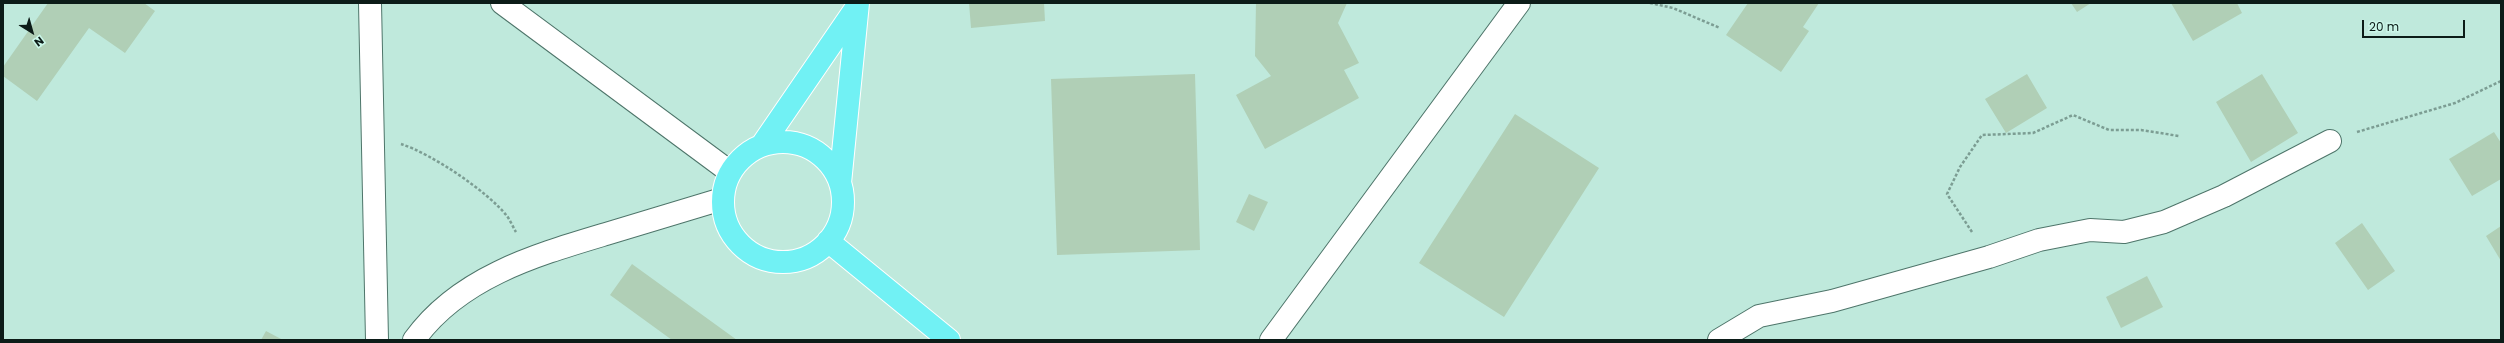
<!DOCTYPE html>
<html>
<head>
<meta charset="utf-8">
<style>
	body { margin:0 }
	#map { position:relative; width:2504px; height:343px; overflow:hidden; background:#bfe9dc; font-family:Poppins,sans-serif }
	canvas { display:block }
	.frame { position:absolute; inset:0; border:4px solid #0c1c18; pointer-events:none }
	.north { position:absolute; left:12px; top:12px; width:40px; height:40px; -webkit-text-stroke:3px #cbf7e9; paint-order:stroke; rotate:143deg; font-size:11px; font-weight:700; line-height:16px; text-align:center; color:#0c1c18 }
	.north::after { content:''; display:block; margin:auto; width:14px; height:18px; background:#0c1c18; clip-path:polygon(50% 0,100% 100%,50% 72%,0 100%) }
	.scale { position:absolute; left:2362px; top:20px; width:103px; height:18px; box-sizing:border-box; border:2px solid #0c1c18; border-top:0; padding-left:5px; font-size:12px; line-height:14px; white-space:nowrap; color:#0c1c18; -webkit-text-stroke:3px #cbf7e9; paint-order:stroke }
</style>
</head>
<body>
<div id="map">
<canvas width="2504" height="343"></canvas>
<div class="frame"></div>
<div class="north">N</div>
<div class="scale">20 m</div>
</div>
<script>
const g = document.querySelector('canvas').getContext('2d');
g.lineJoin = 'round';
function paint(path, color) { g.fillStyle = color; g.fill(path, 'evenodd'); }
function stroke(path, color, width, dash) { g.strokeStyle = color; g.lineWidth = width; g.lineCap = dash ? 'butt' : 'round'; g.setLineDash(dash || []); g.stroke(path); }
paint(new Path2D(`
	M48,3h96l11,8 -30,42 -36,-25 -52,73 -34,-25v-9z
	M969,3h75l1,18 -74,7z
	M1256,3h91l-9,20 21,40 -15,7 15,28 -94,51 -29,-54 35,-19 -16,-20z
	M1748,3h71l-16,24 6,4 -28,41 -55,-37z
	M2071,3h20l-14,9z
	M2171,3h66l5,10 -49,28z
	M1195,74l5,176 -143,5 -6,-176z
	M2027,74l20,34 -41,25 -21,-34z
	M2262,74l36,59 -47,29 -35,-60z
	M1515,114l84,54 -95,149 -85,-54z
	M2494,132l7,11v36l-29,17 -23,-37z
	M1249,194l19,8 -14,29 -18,-9z
	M2362,223l33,48 -27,19 -33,-47z
	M2501,226v35l-15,-25z
	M632,264l105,76h-65l-62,-45z
	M2147,276l16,31 -42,21 -15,-31z
	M266,331l17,9h-22z`), '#b0cfb6');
const street = new Path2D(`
	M370,3l7,337
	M502,3l228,169
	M414,340c45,-63 122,-85 192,-106 39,-12 77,-23 116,-35
	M1271,340l248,-337
	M1719,340l40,-24 73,-15 157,-44 50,-17 51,-10 34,2 40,-10 60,-26 106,-55`);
const primary = new Path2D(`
	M723 202a60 60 0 1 1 120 0a60 60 0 1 1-120 0Z
	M762,145l94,-137
	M840,183l18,-180
	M828,241l121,99`);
stroke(street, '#4e756a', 24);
stroke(primary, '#fff', 24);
stroke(new Path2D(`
	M1650,3l23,5 47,20
	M2357,132l98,-29 46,-22
	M401,144c31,10 86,47 106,72 3,4 6,11 9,16
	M1972,232l-25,-38 13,-27 22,-32 51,-2 40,-18 36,15h32l38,6`), '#7c9d93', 2.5, [3, 2]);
stroke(street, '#fff', 22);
stroke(primary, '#71f1f4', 22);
</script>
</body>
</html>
